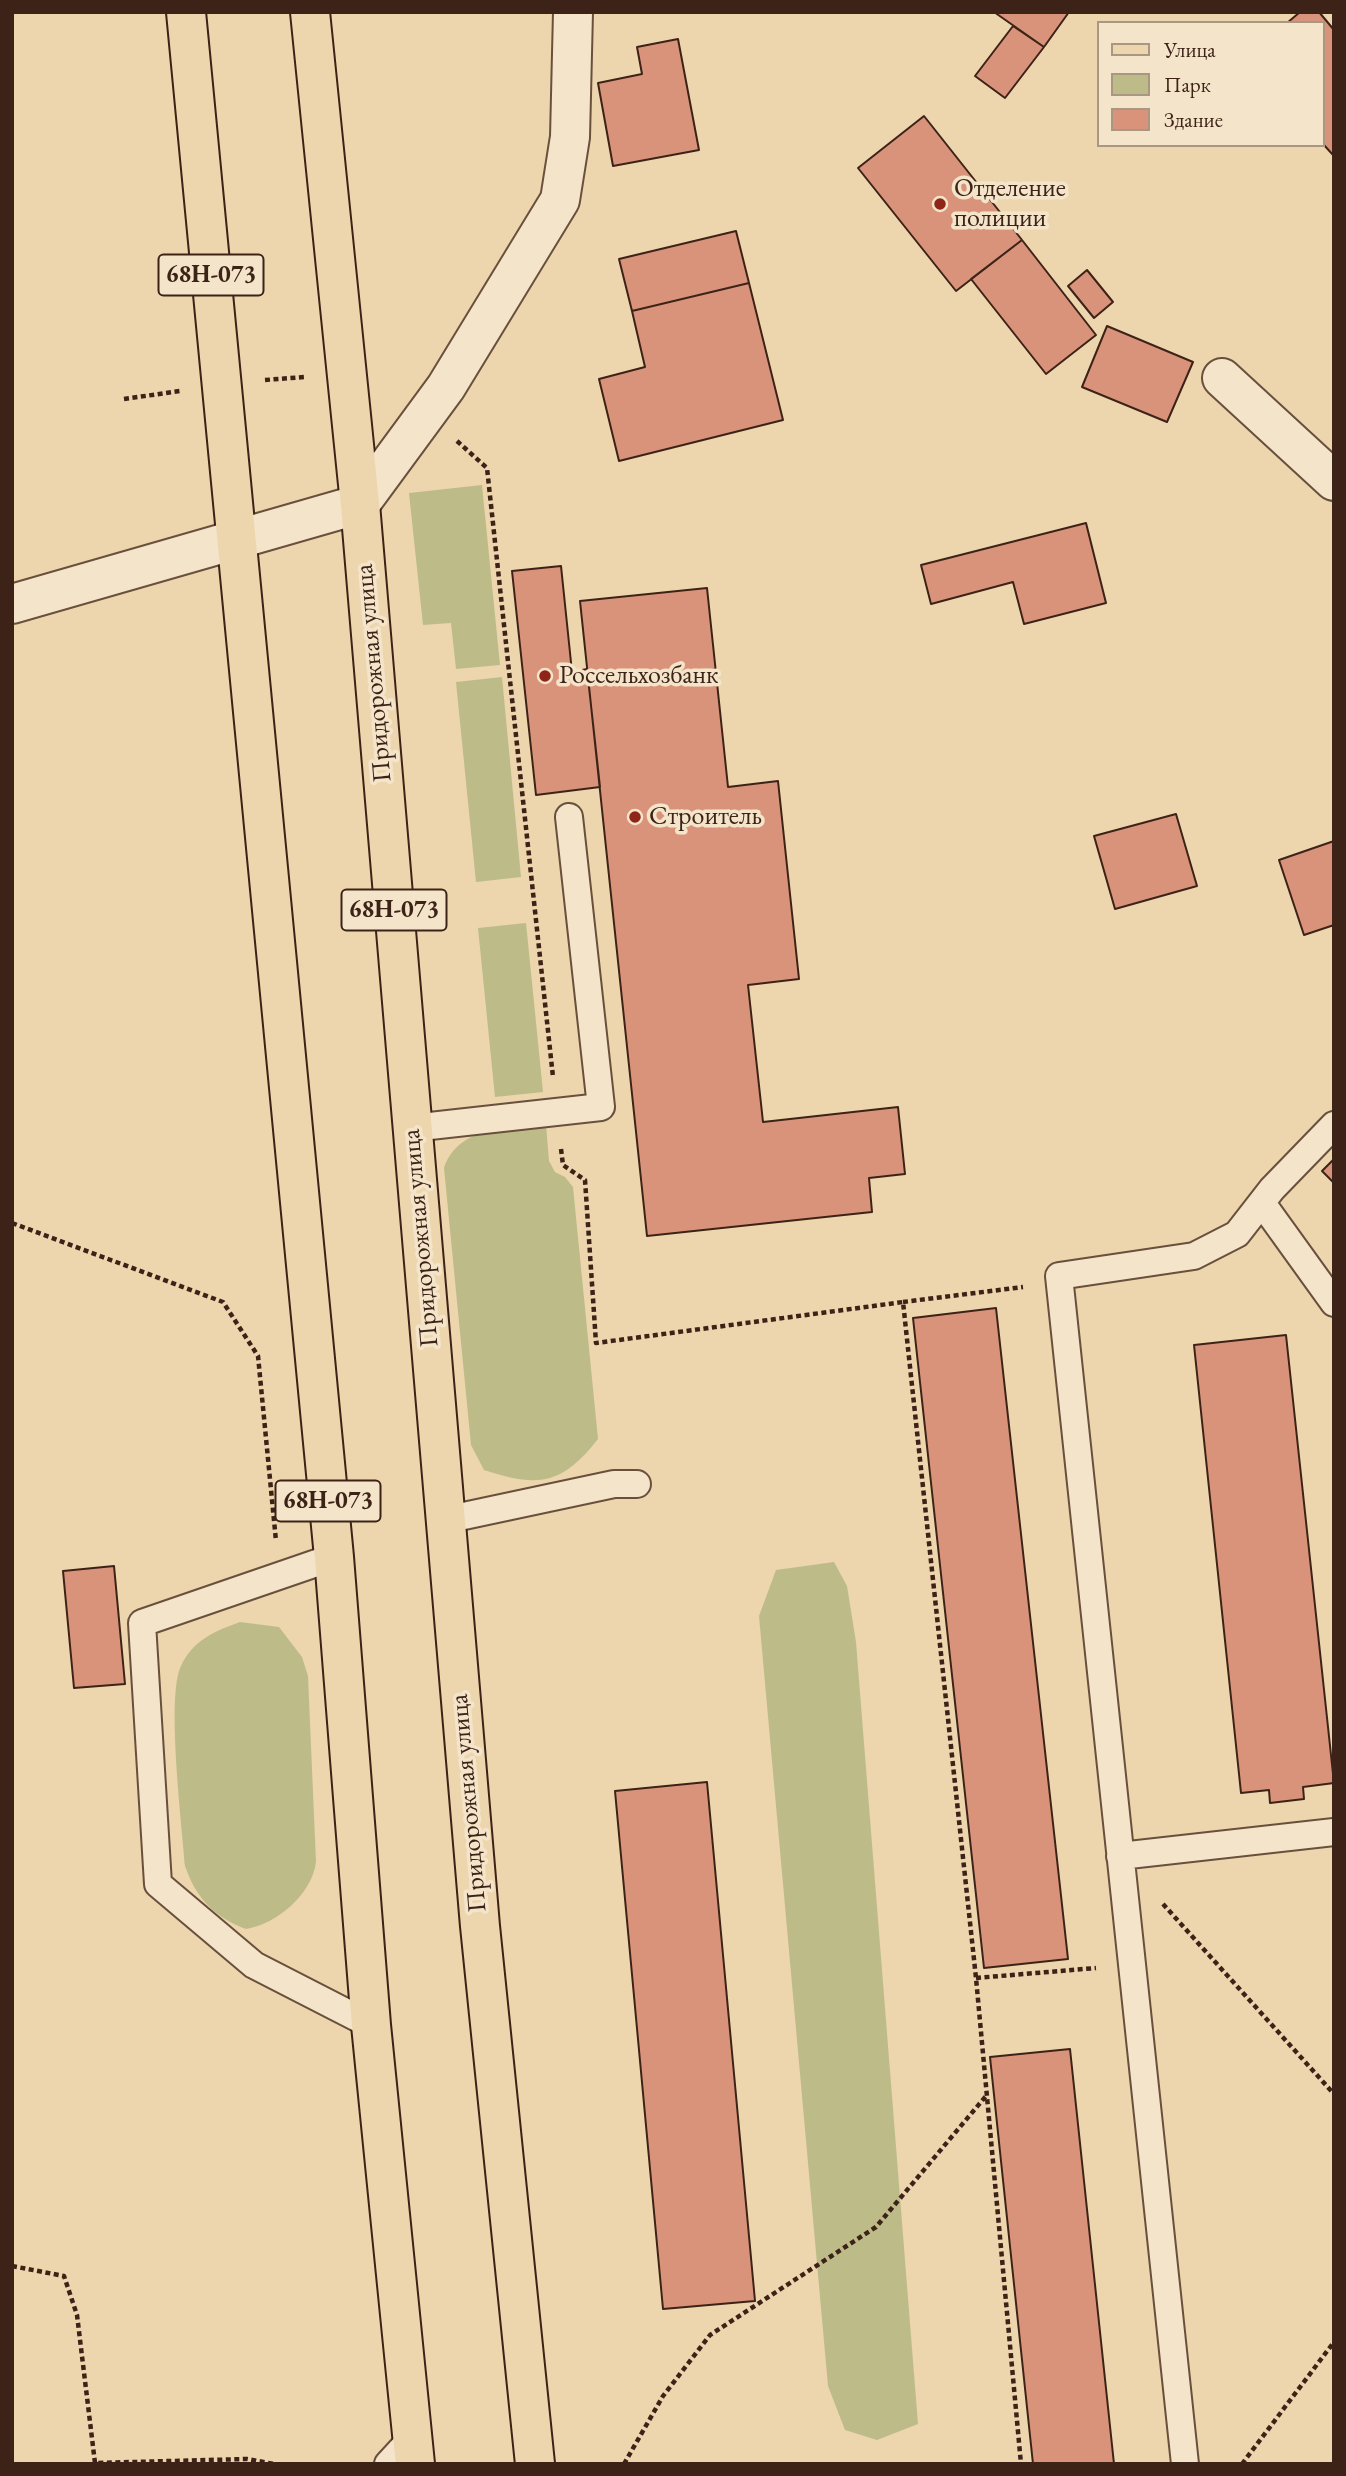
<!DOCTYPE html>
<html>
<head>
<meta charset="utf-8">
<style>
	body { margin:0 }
	#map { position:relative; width:1346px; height:2476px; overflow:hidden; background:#edd5ae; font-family:"EB Garamond",serif }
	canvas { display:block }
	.frame { position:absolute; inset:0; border:14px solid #3d2317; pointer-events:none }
	.legend { position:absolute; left:1097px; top:21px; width:228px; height:126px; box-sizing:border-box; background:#f3e4ca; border:2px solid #aa9782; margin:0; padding:9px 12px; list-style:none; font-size:21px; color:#3d2317 }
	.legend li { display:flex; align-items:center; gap:14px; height:35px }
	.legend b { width:35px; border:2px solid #aa9782 }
</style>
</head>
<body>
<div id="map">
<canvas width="1346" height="2476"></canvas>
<div class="frame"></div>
<ul class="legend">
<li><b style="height:9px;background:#edd5ae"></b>Улица</li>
<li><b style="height:19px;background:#bdbc88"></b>Парк</li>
<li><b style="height:19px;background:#d9937b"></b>Здание</li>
</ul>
</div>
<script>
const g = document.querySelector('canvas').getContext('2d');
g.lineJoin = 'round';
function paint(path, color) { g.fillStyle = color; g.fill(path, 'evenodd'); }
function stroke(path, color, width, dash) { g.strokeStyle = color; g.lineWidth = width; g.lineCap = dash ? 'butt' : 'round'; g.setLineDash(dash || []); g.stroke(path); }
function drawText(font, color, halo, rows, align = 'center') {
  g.font = font + ' "EB Garamond",serif'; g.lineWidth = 7; g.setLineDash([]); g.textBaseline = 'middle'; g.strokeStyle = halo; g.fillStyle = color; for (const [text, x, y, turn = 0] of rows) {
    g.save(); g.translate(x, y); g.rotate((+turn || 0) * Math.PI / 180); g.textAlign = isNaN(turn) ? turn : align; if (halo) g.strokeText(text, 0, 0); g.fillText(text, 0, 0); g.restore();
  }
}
paint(new Path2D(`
	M482,485l18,180 -44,4 -5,-46 -28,2 -14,-132z
	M502,677l19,200 -45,5 -20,-200z
	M526,923l17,169 -48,5 -17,-169z
	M546,1125l3,36 6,11 10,5 8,10 25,252c-36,46 -60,49 -114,31l-13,-25 -27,-277c15,-43 63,-39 102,-43z
	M834,1562l13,24 9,56 62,782 -41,16 -32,-10 -17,-44 -69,-770 17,-46z
	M240,1622l39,5 23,30 6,19 8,186c-4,32 -39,62 -70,67 -32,-12 -50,-31 -61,-63 -3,-41 -19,-170 -4,-200 12,-26 34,-35 59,-44z`), '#bdbc88');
const building = new Path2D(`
	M994,12h75l-25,35z
	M1300,12h19l15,18v126l-11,-12v-121h-36z
	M1013,26l31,21 -39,51 -30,-22z
	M678,39l21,111 -86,16 -15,-83 44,-9 -5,-27z
	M924,116l98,124 -66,51 -98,-123z
	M736,231l13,52 -117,28 -13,-52z
	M1022,240l74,95 -50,39 -75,-95z
	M1087,270l26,32 -19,16 -26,-32z
	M749,283l34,137 -164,41 -20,-82 46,-12 -13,-56z
	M1107,326l86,36 -26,60 -85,-35z
	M1086,523l20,80 -82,21 -11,-42 -82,22 -10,-39z
	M561,566l11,106 15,-3 13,118 -64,8 -24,-224z
	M707,588l21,199 50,-6 21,198 -51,6 15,137 135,-15 7,67 -36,4 3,34 -225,24 -67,-635z
	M1176,814l21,72 -82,23 -21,-73z
	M1334,841v84l-30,10 -25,-75z
	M1334,1159v24l-12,-12z
	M996,1308l72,651 -84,9 -71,-650z
	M1286,1335l48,448 -31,4 1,12 -34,4 -1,-13 -28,3 -47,-448z
	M114,1566l11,118 -51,4 -11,-117z
	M707,1782l48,519 -92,8 -48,-518z
	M1070,2049l44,415h-81l-43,-407z`);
paint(building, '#d9937b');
stroke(building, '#3d2317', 2);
const service = new Path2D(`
	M412,1128l189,-21 -32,-290
	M1262,1203l72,100
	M445,1520l169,-36h23
	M334,1557l-192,66 16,261 96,81 117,60
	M1120,1856l214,-24
	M388,2464l24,-26
	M1185,2464l-126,-1188 135,-20 43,-22 35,-45 62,-64`);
const minor = new Path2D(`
	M1222,378l112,103
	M360,504l86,-117 114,-187 10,-63 3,-125`);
const tertiary = new Path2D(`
	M12,604l348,-100`);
const primary = new Path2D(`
	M186,12l148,1545 37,468 44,439
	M310,12l50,492 120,1422 55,538`);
stroke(service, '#69503d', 30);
stroke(minor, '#69503d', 42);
stroke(tertiary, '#69503d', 42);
stroke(primary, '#3d2317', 42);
stroke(new Path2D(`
	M265,380l40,-3
	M124,399l56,-8
	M457,441l30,27 66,609
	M561,1149l2,16 22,15 11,163 307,-41 73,676 45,486
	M12,1223l211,79 35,54 18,185
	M903,1302l120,-15
	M1163,1904l171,190
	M976,1978l120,-10
	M12,2266l52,10 13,39 18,148 152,-4 27,5
	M624,2464l39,-68 47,-61 166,-108 110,-131
	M1242,2464l92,-122`), '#3d2317', 4.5, [5, 3.5]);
stroke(service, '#f3e4ca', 26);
stroke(minor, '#f3e4ca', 38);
stroke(tertiary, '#f3e4ca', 38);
stroke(primary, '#edd5ae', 38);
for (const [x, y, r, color] of [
	[940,204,7,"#8f2418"],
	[545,676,7,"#8f2418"],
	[635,817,7,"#8f2418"]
]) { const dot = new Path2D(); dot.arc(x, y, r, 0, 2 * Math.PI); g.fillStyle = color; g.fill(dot); stroke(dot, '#f3e4ca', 2.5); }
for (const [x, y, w] of [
	[211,275,105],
	[394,910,105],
	[328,1501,105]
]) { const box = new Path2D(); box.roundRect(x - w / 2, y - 20.5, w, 41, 5); g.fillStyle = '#f3e4ca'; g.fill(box); stroke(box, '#3d2317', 2); }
drawText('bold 24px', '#3d2317', null, [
	["68Н-073",211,275],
	["68Н-073",394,910],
	["68Н-073",328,1501]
]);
drawText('26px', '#3d2317', '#f3e4ca', [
	["Отделение",954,189],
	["полиции",954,219],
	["Россельхозбанк",559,676],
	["Строитель",649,817]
], 'left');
drawText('26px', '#3d2317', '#f3e4ca', [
	["Придорожная улица",374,673,-95],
	["Придорожная улица",421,1238,-95],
	["Придорожная улица",469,1803,-95]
]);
</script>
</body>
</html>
